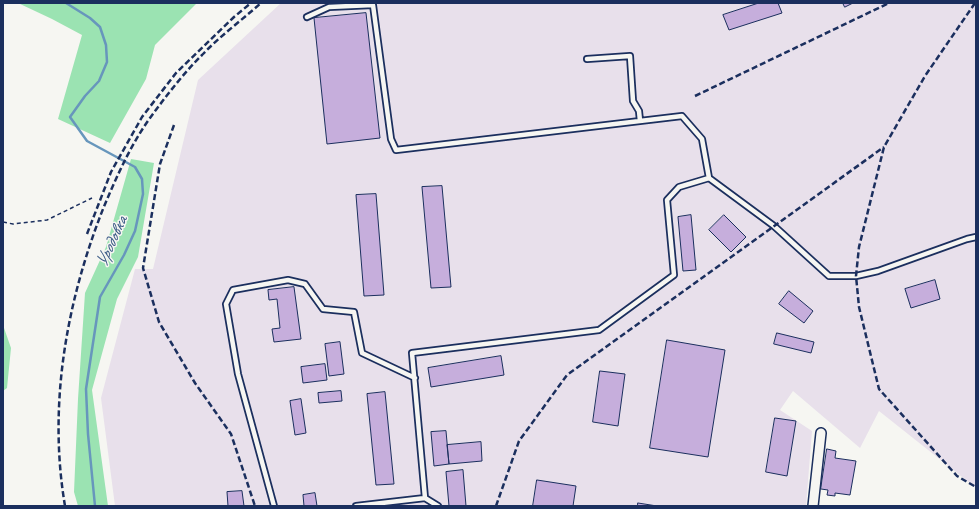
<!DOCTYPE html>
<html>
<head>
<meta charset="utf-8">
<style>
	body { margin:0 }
	#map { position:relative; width:979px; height:509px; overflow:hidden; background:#f6f6f2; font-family:Caveat,sans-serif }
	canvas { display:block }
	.frame { position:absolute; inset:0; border:4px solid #1b2f5e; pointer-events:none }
</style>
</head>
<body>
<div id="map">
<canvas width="979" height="509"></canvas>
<div class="frame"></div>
</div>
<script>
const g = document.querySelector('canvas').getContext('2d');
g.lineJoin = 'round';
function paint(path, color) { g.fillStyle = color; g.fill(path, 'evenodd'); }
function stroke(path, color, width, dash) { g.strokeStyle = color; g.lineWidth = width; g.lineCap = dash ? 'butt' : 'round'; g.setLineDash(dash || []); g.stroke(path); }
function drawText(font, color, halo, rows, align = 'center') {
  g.font = font + ' Caveat,sans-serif'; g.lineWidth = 3; g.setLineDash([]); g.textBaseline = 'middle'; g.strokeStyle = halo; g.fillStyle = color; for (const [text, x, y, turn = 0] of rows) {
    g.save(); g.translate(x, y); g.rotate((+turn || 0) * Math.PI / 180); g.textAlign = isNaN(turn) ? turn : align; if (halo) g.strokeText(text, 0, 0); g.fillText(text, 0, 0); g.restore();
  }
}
paint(new Path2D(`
	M281,3h695v485l-97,-77 -19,37 -67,-57 -13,19 32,21 -6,75h-691l-14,-108 34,-129h18l45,-189z`), '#e8e0eb');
paint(new Path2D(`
	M18,3h179l-42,42 -9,34 -36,64 -52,-24 24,-84 -30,-16z
	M131,159l23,4 -16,94 -21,42 -25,91 16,116h-30l-4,-14 4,-93 7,-106 21,-46z
	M3,325l8,23 -4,40 -4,3z`), '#9be3b2');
stroke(new Path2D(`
	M66,3l24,15 10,9 6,18 1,17 -8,19 -14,15 -15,21 17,24 48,26 7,12 1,15 -8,37 -11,24 -24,42 -14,92 2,45 7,72`), '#6796bc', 2.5);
const building = new Path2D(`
	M759,3h19l4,10 -53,17 -6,-15z
	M843,3h10l-8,4z
	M366,13l14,125 -53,6 -13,-126z
	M442,186l9,101 -20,1 -9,-101z
	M376,194l8,101 -20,1 -8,-101z
	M691,215l5,55 -13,1 -5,-54z
	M724,215l22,22 -15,15 -22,-22z
	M935,280l5,19 -29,9 -6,-19z
	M294,287l7,52 -27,3 -2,-13 8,-1 -3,-29 -8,1 -1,-10z
	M789,291l24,20 -9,12 -25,-19z
	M777,333l37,9 -3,11 -37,-9z
	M667,340l58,10 -17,107 -58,-9z
	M340,342l4,32 -15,2 -4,-32z
	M501,356l3,19 -73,12 -3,-19z
	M325,364l2,16 -24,3 -2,-16z
	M600,371l25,3 -7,52 -25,-4z
	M341,391l1,10 -23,2 -1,-10z
	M385,392l9,92 -18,1 -9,-91z
	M301,399l5,34 -11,2 -5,-34z
	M775,418l21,3 -9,55 -21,-4z
	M446,431l3,33 -15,2 -3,-34z
	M481,442l1,19 -33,3 -2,-19z
	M827,449l9,2 -1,7 21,3 -6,34 -15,-2v3l-8,-1 1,-5 -7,-1z
	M463,470l3,36h-17l-3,-34z
	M537,480l39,6 -3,20h-40z
	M242,491l2,15h-16l-1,-14z
	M315,493l2,13h-13l-1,-11z
	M638,503l19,3h-19z`);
paint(building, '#c6aedc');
stroke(building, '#1b2f5e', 1);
const service = new Path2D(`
	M307,17l22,-10 44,-2 18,134 5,11 286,-34 20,23 7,39 65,48 55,50h27l22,-5 89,-32 9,-2
	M587,59l43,-3 3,45 6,10 1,10
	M274,506l-36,-132 -12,-70 7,-14 55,-10 17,4 18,25 31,3 8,41 53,25
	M356,506l69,-8
	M438,506l-13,-8 -13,-145 187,-23 75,-55 -7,-75 12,-13 30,-9`);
const minor = new Path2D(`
	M813,506l8,-73`);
stroke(service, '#1b2f5e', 8);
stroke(minor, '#1b2f5e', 12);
stroke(new Path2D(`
	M3,222l10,2 34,-4 45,-22`), '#1b2f5e', 1.5, [4, 3]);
stroke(service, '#f6f6f2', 4.5);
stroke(minor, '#f6f6f2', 9);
stroke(new Path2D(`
	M975,3l-50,73 -41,71 -25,100 -3,29 3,31 20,82 78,87 19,11
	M695,96l194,-93
	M174,125l-14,39 -17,104 16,54 36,61 36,51 24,72
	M87,234l24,-62 31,-55 34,-44 58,-56 17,-14
	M65,506c-17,-100 1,-203 38,-297 13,-31 27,-63 47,-91 16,-22 33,-44 52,-63 18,-19 40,-35 59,-52
	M496,506l23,-65 48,-66 317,-228`), '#1b2f5e', 2.5, [6, 3]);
drawText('italic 18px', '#3a5a85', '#f6f6f2', [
	["Уродовка",112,242,-66]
]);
</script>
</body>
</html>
